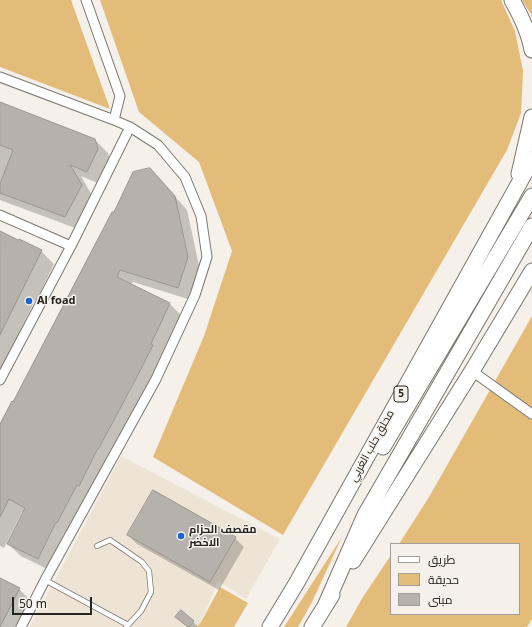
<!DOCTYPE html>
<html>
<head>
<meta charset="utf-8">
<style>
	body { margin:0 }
	#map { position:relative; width:532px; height:627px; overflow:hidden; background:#f5f0e9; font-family:"Noto Sans",Cairo,sans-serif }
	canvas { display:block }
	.legend { position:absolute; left:390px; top:543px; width:130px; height:72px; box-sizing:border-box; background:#f5f0e9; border:1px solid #a29e99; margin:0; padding:5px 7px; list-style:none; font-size:12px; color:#252421 }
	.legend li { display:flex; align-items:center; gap:8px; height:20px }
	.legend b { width:20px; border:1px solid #a29e99 }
	.scale { position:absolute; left:12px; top:597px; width:80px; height:18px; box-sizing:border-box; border:2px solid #252421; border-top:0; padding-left:5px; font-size:12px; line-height:14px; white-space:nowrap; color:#252421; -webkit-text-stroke:3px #f5f0e9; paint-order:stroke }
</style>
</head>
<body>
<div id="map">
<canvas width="532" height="627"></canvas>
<ul class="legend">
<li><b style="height:5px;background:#fff"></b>طريق</li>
<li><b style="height:11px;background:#e4bc7a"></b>حديقة</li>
<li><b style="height:11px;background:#b6b1aa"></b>مبنى</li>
</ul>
<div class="scale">50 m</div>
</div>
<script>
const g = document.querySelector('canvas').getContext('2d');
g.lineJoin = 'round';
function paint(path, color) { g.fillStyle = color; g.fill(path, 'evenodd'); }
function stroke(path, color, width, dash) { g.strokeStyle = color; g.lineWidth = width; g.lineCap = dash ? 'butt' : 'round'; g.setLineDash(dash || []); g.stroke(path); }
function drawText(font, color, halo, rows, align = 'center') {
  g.font = font + ' "Noto Sans",Cairo,sans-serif'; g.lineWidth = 3; g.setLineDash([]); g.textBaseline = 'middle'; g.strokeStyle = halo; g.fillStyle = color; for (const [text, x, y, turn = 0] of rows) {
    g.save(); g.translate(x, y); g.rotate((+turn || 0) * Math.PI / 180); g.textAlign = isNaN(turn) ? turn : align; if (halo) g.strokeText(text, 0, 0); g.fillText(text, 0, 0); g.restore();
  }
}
paint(new Path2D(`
	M121,456l159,83 -34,60 -28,-18 -18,43 -5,3h-165z`), '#eee4d6');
paint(new Path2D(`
	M0,0h71l39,109 -110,-42z
	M100,0h401l14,31 8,40 -2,42 -14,37 -224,385 -130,-78 51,-121 28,-85 -33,-89 -60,-50z
	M522,0h10v18l-1,-4z
	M532,316v303l-5,8h-181l17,-30 28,-42v59h128v-70h-120l30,-47z
	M342,537l-30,65 -14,25h-14z
	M220,587l28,16 -14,24h-39l5,-3z`), '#e4bc7a');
paint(new Path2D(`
	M0,103l95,37 13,13 3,9 -11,22 -19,-8 13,23 -16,30 -78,-29z
	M162,182l25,28 13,60 -9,30 -58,-18 -2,3 39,19 13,13 -20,40 -112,214 -30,-15 -13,-12 15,-31 -1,-1 -18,36 -4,-2v-121l13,-22z
	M0,232l41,19 13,13 -18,37 -1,-1 -35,72z
	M128,535l107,3 9,9 -25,43 -82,-46z
	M0,579l19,10 13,13 -13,25h-19z
	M177,617l16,5 4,4v1h-9z`), '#0003');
const building = new Path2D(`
	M0,102l95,37 3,10 -11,23 -17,-7 12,20 -17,32 -65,-24v-9l13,-34 -13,-5z
	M150,168l25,28 13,61 -10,31 -58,-18 -3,7 53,26 -19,41 2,1 -14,28 -40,75h-1l-19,38 -2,-1 -20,38 -1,-1 -18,37 -31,-15 18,-36 -16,-9 -9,18v-93l12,-23 1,1 99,-190h2l19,-40z
	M0,231l18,9 1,-1 23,11 -42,85z
	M153,490l83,47 -26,45 -83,-47z
	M0,578l20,10 -20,39z
	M181,610l13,11 -5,6h-1l-13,-10z`);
paint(building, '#b6b1aa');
stroke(building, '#9a958e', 1);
const service = new Path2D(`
	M97,546l13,-6 32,22 7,9 2,21 -10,19 -13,14
	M45,580l83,45 -2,2`);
const minor = new Path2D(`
	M86,0l34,96 -6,24
	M0,77l114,43 16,7 28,18 27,32 16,39 6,41 -12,38 -39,84 -111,201 -24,47
	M0,215l71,31
	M472,371l60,43
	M0,380l71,-134 59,-119`);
const trunk = new Path2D(`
	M512,0c9,16 17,32 20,50
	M519,174l13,-57
	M383,447l149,-251
	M353,561l119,-190 60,-100
	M326,604l39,-89 167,-289
	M270,627l26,-43 236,-424
	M312,627l20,-32`);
stroke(service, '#7c7871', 6);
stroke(minor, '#7c7871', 11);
stroke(trunk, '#7c7871', 17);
stroke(service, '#fff', 4.5);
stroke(minor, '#fff', 9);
stroke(trunk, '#fff', 15);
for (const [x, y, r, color] of [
	[29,301,4,"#1b63ce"],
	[181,536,4,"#1b63ce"]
]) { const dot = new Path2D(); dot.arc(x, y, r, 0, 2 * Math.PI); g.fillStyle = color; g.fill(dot); stroke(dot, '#f5f0e9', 1.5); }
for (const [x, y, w] of [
	[401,394,14]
]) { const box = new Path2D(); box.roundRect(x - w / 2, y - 8, w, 16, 3); g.fillStyle = '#f5f0e9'; g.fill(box); stroke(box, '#252421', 1); }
drawText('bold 10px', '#252421', null, [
	["5",401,394]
]);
drawText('bold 11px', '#252421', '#f5f0e9', [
	["Al foad",37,301],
	["مقصف الحزام",189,530],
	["الاخضر",189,543]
], 'left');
drawText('11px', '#252421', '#f5f0e9', [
	["محلق حلب الغربي",372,446,-61]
]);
</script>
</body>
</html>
